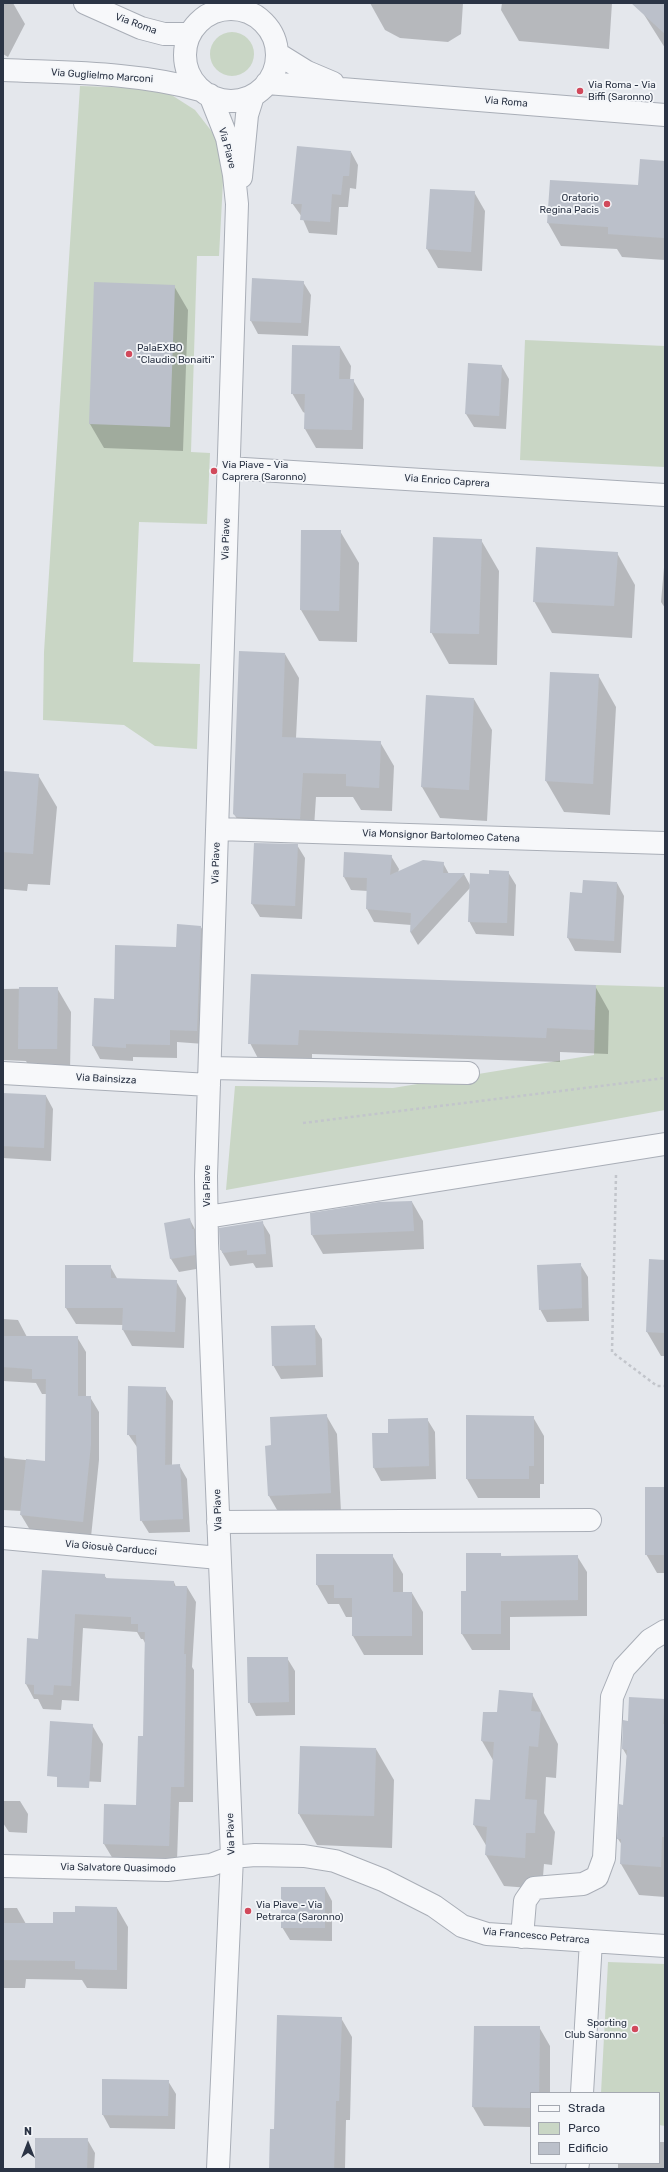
<!DOCTYPE html>
<html>
<head>
<meta charset="utf-8">
<style>
	body { margin:0 }
	#map { position:relative; width:668px; height:2172px; overflow:hidden; background:#e4e7ec; font-family:Rubik,sans-serif }
	canvas { display:block }
	.frame { position:absolute; inset:0; border:4px solid #2b3445; pointer-events:none }
	.legend { position:absolute; left:530px; top:2092px; width:130px; height:72px; box-sizing:border-box; background:#f4f6f9; border:1px solid #a4a8b1; margin:0; padding:5px 7px; list-style:none; font-size:12px; color:#2b3445 }
	.legend li { display:flex; align-items:center; gap:8px; height:20px }
	.legend b { width:20px; border:1px solid #a4a8b1 }
	.north { position:absolute; left:8px; top:2124px; width:40px; height:40px; -webkit-text-stroke:3px #f4f6f9; paint-order:stroke; rotate:0deg; font-size:11px; font-weight:700; line-height:16px; text-align:center; color:#2b3445 }
	.north::after { content:''; display:block; margin:auto; width:14px; height:18px; background:#2b3445; clip-path:polygon(50% 0,100% 100%,50% 72%,0 100%) }
</style>
</head>
<body>
<div id="map">
<canvas width="668" height="2172"></canvas>
<div class="frame"></div>
<ul class="legend">
<li><b style="height:5px;background:#f7f8fa"></b>Strada</li>
<li><b style="height:11px;background:#c9d6c5"></b>Parco</li>
<li><b style="height:11px;background:#bbc0ca"></b>Edificio</li>
</ul>
<div class="north">N</div>
</div>
<script>
const g = document.querySelector('canvas').getContext('2d');
g.lineJoin = 'round';
function paint(path, color) { g.fillStyle = color; g.fill(path, 'evenodd'); }
function stroke(path, color, width, dash) { g.strokeStyle = color; g.lineWidth = width; g.lineCap = dash ? 'butt' : 'round'; g.setLineDash(dash || []); g.stroke(path); }
function drawText(font, color, halo, rows, align = 'center') {
  g.font = font + ' Rubik,sans-serif'; g.lineWidth = 3.5; g.setLineDash([]); g.textBaseline = 'middle'; g.strokeStyle = halo; g.fillStyle = color; for (const [text, x, y, turn = 0] of rows) {
    g.save(); g.translate(x, y); g.rotate((+turn || 0) * Math.PI / 180); g.textAlign = isNaN(turn) ? turn : align; if (halo) g.strokeText(text, 0, 0); g.fillText(text, 0, 0); g.restore();
  }
}
paint(new Path2D(`
	M210 54a22 22 0 1 1 44 0a22 22 0 1 1-44 0Z
	M80,86l59,2 31,6 25,16 18,23 11,30 -5,93h-22l-6,196 19,1 -3,71 -68,-2 -6,140 67,2 -3,85 -42,-3 -31,-21 -81,-5 1,-68z
	M525,340l140,6v121l-145,-7z
	M596,985l69,2v123l-439,80 9,-104 158,2 201,-33z
	M608,1962l57,2v162l-6,-1v-32h-58z`), '#c9d6c5');
paint(new Path2D(`
	M3,3h10l12,21 -17,33 -5,-3z
	M370,3h93l-2,31 -13,8 -48,-4 -15,-8z
	M502,3h110l-3,46 -90,-8 -18,-31z
	M644,3h21v45l-22,-35z
	M351,152l7,13 -2,24 -6,-1 -2,19h-9l-2,28 -28,-2 -7,-16 -10,-14z
	M665,162v98l-43,-3 -5,-8 -56,-3 -13,-23 91,-37z
	M474,192l11,19 -3,60 -44,-3 -11,-19z
	M303,282l8,13 -3,41 -50,-2 -7,-13z
	M95,283l79,3 14,24 -5,141 -79,-3 -14,-24z
	M340,347l11,19 -1,14h3l11,19 -1,50 -47,-1 -11,-19v-16l-2,-1 -11,-19z
	M501,365l8,14 -3,50 -32,-2 -8,-13z
	M340,531l19,32 -2,79 -38,-1 -18,-31z
	M481,540l18,31 -2,94 -48,-1 -18,-32z
	M617,553l18,32 -3,53 -80,-5 -18,-32z
	M665,556v52l-4,-6z
	M285,654l14,24 -3,60 84,4 14,24 -2,45 -31,-1 -8,-13h-37l-3,46 -64,-5 -15,-24z
	M598,675l18,32 -6,108 -46,-3 -18,-31z
	M474,699l18,31 -5,91 -47,-3 -18,-31z
	M3,772l35,3 19,32 -7,78 -22,-1 -1,7 -24,-2z
	M297,845l8,13 -3,61 -42,-2 -8,-13z
	M391,856l8,13 -1,4 45,-10 6,11h15l6,11 20,-10 18,-3 8,13 -2,51 -38,-2 -7,-13 1,-33 -52,57 -7,-12v-8l-37,-3 -7,-13 1,-18 -17,-1 -7,-13z
	M617,883l7,13 -3,57 -46,-2 -7,-13 15,-44z
	M201,927l7,13 -4,104 -27,-2v16l-44,-1v4l-33,-2 -7,-13 22,-46z
	M252,975l343,11 14,25 -1,43 -48,-2v10l-248,-8v15l-49,-1 -13,-25z
	M57,988l14,24 -1,61h-37l-7,-12 -23,-1v-71z
	M3,1094l43,2 7,13 -2,52 -48,-3z
	M412,1202l11,19 1,28 -101,5 -11,-19z
	M190,1220l7,13 5,35 -23,4 -8,-13 -6,-35z
	M262,1222l8,13 3,32 -17,1 -3,-5 -23,3 -9,-16z
	M580,1264l8,13 1,44 -42,1 -7,-13z
	M110,1266l8,14 58,1 10,17 -2,50 -52,-2 -9,-16v-5l-47,-1 -10,-16z
	M665,1288v68h-4l-14,-24z
	M3,1319l15,1 9,17h50l9,15v45h4l9,15v48l-8,77 -61,-7 -9,-15v-4l-18,-1v-56l2,4 41,4 1,-68h-5l-6,-11 -33,-2z
	M314,1326l8,13 1,38 -42,2 -8,-14z
	M165,1388l8,13 -1,65 7,-1 8,14 3,53 -41,1 -8,-13 -4,-73 -9,-13z
	M326,1415l11,19 4,78 -61,3 -11,-19 -3,-49 7,-1z
	M467,1416l66,1 11,19v48h-4v14h-62l-11,-19z
	M427,1419l8,13 1,47 -55,2 -7,-13 15,-34z
	M665,1488v85h-8l-11,-19z
	M500,1554l2,3 75,-1 10,16v44l-77,1v33h-38l-10,-16 5,-42z
	M317,1555h75l11,19v19h9l11,19v43h-59l-11,-19v-19h-7l-7,-13h-11l-11,-19z
	M104,1575l3,4 67,3 2,5h11l9,15 -4,65 2,3 -1,132h-14l-2,59 -64,-2 -9,-15 1,-39 32,1 7,-69 1,-94 -2,-4h-2l-4,-7 -54,-4 -4,73 -17,-1 -1,10 -18,-1 -5,-10h-4l-8,-15 13,-44z
	M287,1658l8,13v44l-39,1 -7,-14z
	M532,1694l26,50 -2,34 -10,-1 -2,36 11,19 -3,33 -8,-1 -2,25 -38,-3 -18,-31 1,-8 -13,-22 17,-24 3,-39 -12,-21 16,-28z
	M664,1700l1,197 -26,-2 -18,-31 1,-19 -4,-6 6,-33 3,-50 -4,-7 6,-27z
	M92,1725l11,19 -2,38 -41,-2z
	M376,1749l18,31 -2,68 -75,-3 -18,-31z
	M3,1801h17l8,13 -1,19 -18,-1 -6,-9z
	M325,1888l7,13v40l-42,-1 -8,-13z
	M3,1908h14l9,16h28l22,-11 41,-5 11,19 -1,62 -40,-1 -5,-8 -56,-1 -1,9h-22z
	M341,2018l11,19 -2,83h-4l-1,49h-75l5,-39z
	M539,2027l11,19v47h-19v34l-47,-1 -11,-19z
	M103,2080l65,1 8,13 -1,35 -65,-1 -7,-13z
	M87,2139l8,14 -1,16h-58z
	M659,2142h6v27h-47v-6h41z`), '#0003');
paint(new Path2D(`
	M631,3h34v31z
	M297,146l54,5 -2,25h-6l-2,19 -9,-1 -2,28 -30,-2 2,-16h-11z
	M640,159l25,2v77l-57,-4v-7l-61,-4 3,-43 88,5z
	M430,189l45,2 -4,61 -45,-3z
	M252,278l52,3 -3,42 -51,-2z
	M94,282l81,3 -5,142 -81,-3z
	M292,345l48,1 -1,33h15l-2,51 -48,-1 1,-35h-14z
	M468,363l34,2 -3,51 -34,-2z
	M301,530h40l-2,81 -39,-1z
	M433,537l49,2 -3,95 -49,-1z
	M536,547l82,5 -4,54 -81,-4z
	M239,651l46,2 -3,84 99,4 -2,47 -33,-2v-12l-43,-1 -3,46 -63,-2 -4,-3z
	M550,672l49,2 -6,110 -48,-3z
	M426,695l48,3 -5,92 -48,-3z
	M3,771l36,3 -6,80 -30,-2z
	M254,843l44,1 -3,62 -44,-2z
	M344,852l48,3 -2,20 33,-15 21,2 -1,11h22l-55,60 1,-20 -45,-4 1,-31 -24,-1z
	M489,870l20,1 -2,52 -39,-1 2,-49 19,1z
	M583,880l34,2 -3,59 -47,-3 3,-46 12,1z
	M177,924l24,2 -4,105 -27,-1v15l-44,-1v4l-34,-2 2,-48 20,1 1,-54 61,2z
	M251,974l345,11 -2,45 -47,-2 -1,10 -247,-8 -1,15 -50,-1z
	M19,987h39l-1,62h-39z
	M3,1093l43,2 -2,53 -41,-2z
	M412,1201l2,30 -103,4 -1,-22 69,-11z
	M190,1218l2,11h2l1,26 -25,4 -6,-36z
	M263,1221l3,33 -19,1v-5l-25,3v-3h-2l-1,-22z
	M649,1259l16,1v73l-19,-1z
	M581,1263l1,45 -43,2 -2,-45z
	M65,1265h46v13l66,2 -2,52 -53,-2 1,-22h-58z
	M315,1325l1,40 -44,1 -1,-40z
	M3,1336h75v60h13v48l-8,78 -63,-7 6,-56 19,2 1,-82h-14v-10l-29,-2z
	M128,1386l38,1 -1,78 15,-1 3,55 -43,2 -4,-86h-9z
	M327,1414l4,79 -63,3 -3,-50 6,-1 -1,-28z
	M466,1415l68,1v50h-5v13h-63z
	M428,1418l1,48 -56,2 -1,-35h16v-14z
	M645,1487h20v68h-20z
	M466,1553h35v3l77,-1v45l-77,1v33h-40v-43h5z
	M316,1554h77v38h19v44h-60v-38h-18v-13h-18z
	M42,1570l63,4v4l69,3v5h13l-3,68h2l-2,133h-13l-2,59 -66,-2 1,-40 32,1 2,-69h5l2,-104h-7v-8h-7v-7l-56,-3 -4,72 -17,-1 -1,10 -19,-1v-9l-9,-1 2,-46 11,1z
	M247,1657h41l1,45 -41,1z
	M499,1690l34,3 -2,18 10,1 -3,35 -9,-1 -4,53 12,1 -2,33h-9l-1,25 -40,-3 2,-28 -14,-2 2,-26 15,1 4,-58 -13,-1 2,-29h14z
	M629,1697l36,2 -2,25h2v113h-3l-1,30 -41,-3 1,-25h-4l2,-35 4,1 4,-55 -5,-1 1,-29 5,1z
	M50,1721l43,3 -4,64 -32,-1v-10l-10,-1z
	M300,1746l76,2 -2,68 -76,-2z
	M281,1887h44v41h-44z
	M75,1906l42,1v63l-42,-1v-8l-72,-1v-37h50v-11h22z
	M277,2015l65,2 -3,84h-3l-2,68h-65l1,-40h4z
	M474,2026h66l-1,67h-8v15l-59,-1z
	M102,2079l67,1 -1,36 -66,-1z
	M35,2138h53l-1,31h-52z`), '#bbc0ca');
const minor = new Path2D(`
	M85,3l56,25 23,6h25
	M185 55a46 46 0 1 1 92 0a46 46 0 1 1-92 0Z
	M278,54l29,18 26,11
	M3,70c65,3 134,2 197,20
	M267,83l398,32
	M210,95l17,43 7,37 3,29 -31,972 1,67 25,614 -14,312
	M241,177l6,-62 6,-19
	M228,468l437,27
	M217,829l448,14
	M210,1068l258,5
	M3,1073l206,12
	M207,1217l458,-73
	M218,1522l372,-2
	M3,1538l216,20
	M3,1866l164,4 44,-5 21,-8 23,-2 49,1 31,5 48,19 51,26 28,20 25,8 178,12
	M522,1937l3,-36 9,-13 49,-4 14,-7 7,-19 8,-161 12,-29 26,-28 15,-9
	M582,2093l9,-152
	M577,2169l1,-6`);
stroke(minor, '#a9aeb7', 24);
stroke(new Path2D(`
	M303,1123l362,-45
	M616,1175l-4,177 45,34h8`), '#c2c5cb', 2.5, [3, 3]);
stroke(minor, '#f7f8fa', 22);
for (const [x, y, r, color] of [
	[580,91,4,"#d1495b"],
	[607,204,4,"#d1495b"],
	[129,354,4,"#d1495b"],
	[214,471,4,"#d1495b"],
	[248,1911,4,"#d1495b"],
	[635,2029,4,"#d1495b"]
]) { const dot = new Path2D(); dot.arc(x, y, r, 0, 2 * Math.PI); g.fillStyle = color; g.fill(dot); stroke(dot, '#f4f6f9', 1.5); }
drawText('10px', '#2b3445', '#f4f6f9', [
	["Via Roma",136,24,20],
	["Via Guglielmo Marconi",102,76,4],
	["Via Roma",506,102,5],
	["Via Piave",227,148,75],
	["Via Enrico Caprera",447,481,4],
	["Via Piave",226,539,-88],
	["Via Monsignor Bartolomeo Catena",441,836,2],
	["Via Piave",216,863,-88],
	["Via Bainsizza",106,1079,3],
	["Via Piave",207,1186,-90],
	["Via Piave",218,1510,-92],
	["Via Giosuè Carducci",111,1548,5],
	["Via Piave",231,1834,-92],
	["Via Salvatore Quasimodo",118,1868,1],
	["Via Francesco Petrarca",536,1936,5]
]);
drawText('10px', '#2b3445', '#f4f6f9', [
	["Via Roma - Via",588,85],
	["Biffi (Saronno)",588,97],
	["Oratorio",599,198,"right"],
	["Regina Pacis",599,210,"right"],
	["PalaEXBO",137,348],
	["\"Claudio Bonaiti\"",137,360],
	["Via Piave - Via",222,465],
	["Caprera (Saronno)",222,477],
	["Via Piave - Via",256,1905],
	["Petrarca (Saronno)",256,1917],
	["Sporting",627,2023,"right"],
	["Club Saronno",627,2035,"right"]
], 'left');
</script>
</body>
</html>
